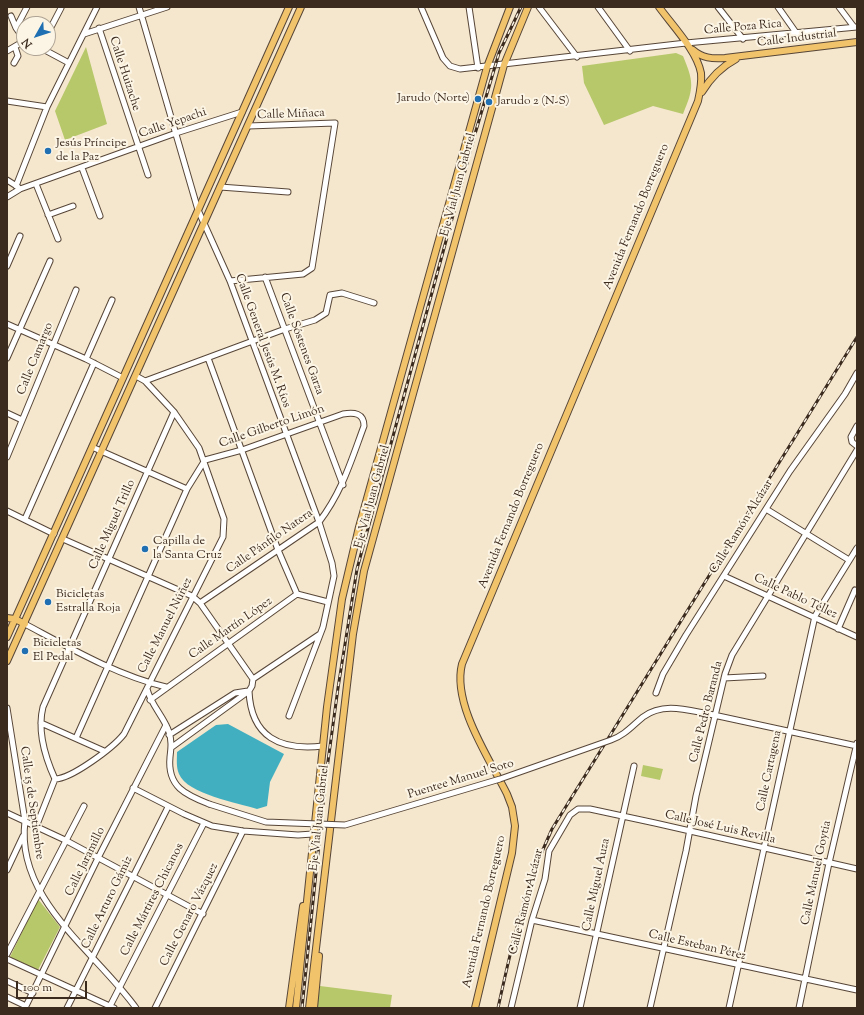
<!DOCTYPE html>
<html>
<head>
<meta charset="utf-8">
<style>
	body { margin:0 }
	#map { position:relative; width:864px; height:1015px; overflow:hidden; background:#f5e7cd; font-family:"Sorts Mill Goudy",serif }
	canvas { display:block }
	.frame { position:absolute; inset:0; border:8px solid #3b2a1e; pointer-events:none }
	.north { position:absolute; left:16px; top:16px; width:40px; height:40px; box-sizing:border-box; background:#fcf5e5; border:1px solid #afa495; border-radius:50%; rotate:231deg; font-size:11px; font-weight:700; line-height:16px; text-align:center; color:#3b2a1e }
	.north::after { content:''; display:block; margin:auto; width:14px; height:18px; background:#1f6fb2; clip-path:polygon(50% 0,100% 100%,50% 72%,0 100%) }
	.scale { position:absolute; left:16px; top:981px; width:71px; height:18px; box-sizing:border-box; border:2px solid #3b2a1e; border-top:0; padding-left:5px; font-size:12px; line-height:14px; white-space:nowrap; color:#3b2a1e; -webkit-text-stroke:3px #fcf5e5; paint-order:stroke }
</style>
</head>
<body>
<div id="map">
<canvas width="864" height="1015"></canvas>
<div class="frame"></div>
<div class="north">N</div>
<div class="scale">100 m</div>
</div>
<script>
const g = document.querySelector('canvas').getContext('2d');
g.lineJoin = 'round';
function paint(path, color) { g.fillStyle = color; g.fill(path, 'evenodd'); }
function stroke(path, color, width, dash) { g.strokeStyle = color; g.lineWidth = width; g.lineCap = dash ? 'butt' : 'round'; g.setLineDash(dash || []); g.stroke(path); }
function drawText(font, color, halo, rows, align = 'center') {
  g.font = font + ' "Sorts Mill Goudy",serif'; g.lineWidth = 4; g.setLineDash([]); g.textBaseline = 'middle'; g.strokeStyle = halo; g.fillStyle = color; for (const [text, x, y, turn = 0] of rows) {
    g.save(); g.translate(x, y); g.rotate((+turn || 0) * Math.PI / 180); g.textAlign = isNaN(turn) ? turn : align; if (halo) g.strokeText(text, 0, 0); g.fillText(text, 0, 0); g.restore();
  }
}
paint(new Path2D(`
	M86,47l21,77 -42,16 -10,-29z
	M676,53l7,3c11,26 11,32 0,58l-30,-8 -49,19 -20,-42 -2,-17z
	M643,765l20,4 -3,11 -19,-4z
	M38,899l22,28 -22,43 -28,-13z
	M320,986l72,9 -2,13h-73z`), '#b7c86b');
paint(new Path2D(`
	M228,724l56,30 -14,28 -3,24 -10,3c-19,-6 -70,-15 -78,-35 -3,-7 -2,-14 -2,-22l39,-27z`), '#42afc0');
const minor = new Path2D(`
	M139,7l59,203 32,71 89,241 13,41 2,13 -11,51 -34,89
	M421,7l22,51 7,8 10,3 226,-26 171,-16
	M469,7l9,61
	M539,7l38,50
	M598,7l32,44
	M718,7l25,32
	M778,7l19,27
	M839,7l15,20
	M11,16l5,12
	M99,28l49,147
	M48,33l13,-25
	M84,34l83,-27
	M24,39l-8,-11 11,-21
	M41,48l28,15
	M7,51l17,-10
	M14,63l4,-7 -3,-9
	M7,101l40,6
	M82,168l18,48
	M7,180l11,7
	M36,184l22,55
	M16,186l31,-79 50,-100
	M220,187l68,5
	M7,197l13,-8 156,-56 66,-21
	M48,215l25,-9
	M7,266l13,-30
	M265,277l78,208
	M230,281l73,-7 9,-6 23,-145 -87,3
	M7,324l79,35 37,19
	M7,358l43,-97
	M208,358l70,192 19,44
	M86,359l26,-59
	M145,381l140,-52 30,-9 11,-7 4,-18 12,-2 32,10
	M7,413l15,7
	M857,426l-6,11 1,5 5,4
	M92,447l95,42
	M7,457l69,-167
	M766,509l83,51
	M7,511l47,23
	M25,519l69,-156
	M63,539l129,57 8,7 53,76
	M724,576l133,61
	M25,624c45,24 91,51 141,63
	M838,629l17,-39
	M724,678l39,-2
	M253,679l67,-45
	M147,689c4,16 17,28 22,43 3,9 2,16 1,25 -3,30 16,38 39,47
	M249,691c2,46 31,60 74,55
	M656,693l7,-19 23,-39 104,-164 55,-77 12,-21
	M150,700l147,-106 31,8
	M7,708l18,113c-10,78 70,130 111,187
	M709,714l148,32
	M41,723l63,28
	M169,735l66,-42 13,-2
	M76,738l111,-249 18,-29 37,-10 101,-36c11,-2 21,-1 21,12 -13,35 -22,66 -45,96l-119,81
	M172,747l77,-56 3,-5 1,-7
	M55,779c16,0 58,-31 69,-45l99,-197 1,-18 -25,-71 -25,-36 -29,-31 -9,-5
	M133,788l51,26 28,12 31,5 55,4 15,-1
	M7,813l58,27 138,74
	M36,827l19,-48c-10,-22 -18,-48 -12,-72l131,-295
	M7,870l16,-34
	M532,920l325,70
	M7,954l77,-148
	M7,959l107,49
	M7,981l26,12
	M7,997l19,9
	M25,1008l73,-150 68,-133
	M67,1008l101,-201
	M109,1008l95,-185
	M155,1008l88,-177
	M511,1008l21,-88 13,-41 4,-28 21,-36 8,-6h12l65,14 202,46
	M580,1008l54,-242
	M650,1008l36,-157 10,-55 29,-122 7,-19 125,-205
	M729,1008l86,-392 42,-68
	M799,1008l30,-145 28,-120`);
const major = new Path2D(`
	M693,50c9,8 19,9 32,8l132,-16
	M702,92c9,-15 19,-25 34,-33
	M7,618l8,1 10,5
	M7,637l282,-630
	M7,661l294,-654
	M289,1008l14,-102
	M296,1008l31,-301 15,-108 17,-72 128,-460 23,-60
	M309,1008l44,-374 11,-63 140,-506 24,-58
	M314,1008l5,-52
	M475,1008l37,-155 3,-27 -3,-19 -5,-13c-18,-36 -55,-90 -45,-130l236,-563c2,-9 4,-18 3,-28 -4,-22 -29,-48 -42,-66`);
stroke(minor, '#574638', 7);
stroke(major, '#574638', 8);
stroke(minor, '#fff', 5);
stroke(major, '#f1c36a', 6);
const rail = new Path2D(`
	M302,1008l24,-232 12,-88 19,-119 118,-435 24,-81 22,-46
	M498,1008c14,-64 26,-119 54,-179l305,-492`);
stroke(rail, '#3b2a1e', 3);
stroke(rail, '#fcf5e5', 1.5, [4.5]);
const minorBridge = new Path2D(`
	M209,804l57,18 79,3 155,-46 111,-39c14,-5 21,-14 32,-23 20,-15 44,-7 66,-3`);
stroke(minorBridge, '#574638', 7, []);
stroke(minorBridge, '#fff', 5);
for (const [x, y, r, color] of [
	[478,99,4,"#1f6fb2"],
	[489,102,4,"#1f6fb2"],
	[48,151,4,"#1f6fb2"],
	[145,549,4,"#1f6fb2"],
	[48,602,4,"#1f6fb2"],
	[25,651,4,"#1f6fb2"]
]) { const dot = new Path2D(); dot.arc(x, y, r, 0, 2 * Math.PI); g.fillStyle = color; g.fill(dot); stroke(dot, '#fcf5e5', 1.5); }
drawText('12px', '#3b2a1e', '#fcf5e5', [
	["Calle Poza Rica",743,28,-5],
	["Calle Industrial",797,39,-7],
	["Calle Huizache",124,74,72],
	["Calle Miñaca",291,115,-2],
	["Calle Yepachi",173,124,-19],
	["Eje Vial Juan Gabriel",459,185,-75],
	["Avenida Fernando Borreguero",637,217,-68],
	["Calle General Jesús M. Ríos",262,341,70],
	["Calle Sóstenes Garza",301,344,70],
	["Calle Camargo",36,359,-68],
	["Calle Gilberto Limón",272,427,-19],
	["Eje Vial Juan Gabriel",373,497,-75],
	["Avenida Fernando Borreguero",512,516,-68],
	["Calle Miguel Trillo",113,525,-66],
	["Calle Ramón Alcázar",742,527,-58],
	["Calle Pánfilo Natera",270,542,-35],
	["Calle Pablo Téllez",795,597,25],
	["Calle Manuel Núñez",166,626,-63],
	["Calle Martín López",231,629,-35],
	["Calle Pedro Baranda",707,712,-76],
	["Calle Cartagena",770,771,-78],
	["Puentee Manuel Soto",461,780,-17],
	["Calle 15 de Septiembre",31,803,82],
	["Eje Vial Juan Gabriel",320,818,-84],
	["Calle José Luis Revilla",720,828,13],
	["Calle Jaramillo",86,862,-64],
	["Calle Manuel Goytia",817,873,-78],
	["Calle Miguel Auza",597,885,-78],
	["Calle Mártires Chicanos",153,900,-63],
	["Calle Ramón Alcázar",527,902,-76],
	["Calle Arturo Gámiz",108,903,-64],
	["Avenida Fernando Borreguero",485,912,-77],
	["Calle Genaro Vázquez",190,915,-63],
	["Calle Esteban Pérez",697,946,13]
]);
drawText('12px', '#3b2a1e', '#fcf5e5', [
	["Jarudo (Norte)",470,99,"right"],
	["Jarudo 2 (N-S)",497,102],
	["Jesús Príncipe",56,144],
	["de la Paz",56,158],
	["Capilla de",153,542],
	["la Santa Cruz",153,556],
	["Bicicletas",56,595],
	["Estralla Roja",56,609],
	["Bicicletas",33,644],
	["El Pedal",33,658]
], 'left');
</script>
</body>
</html>
